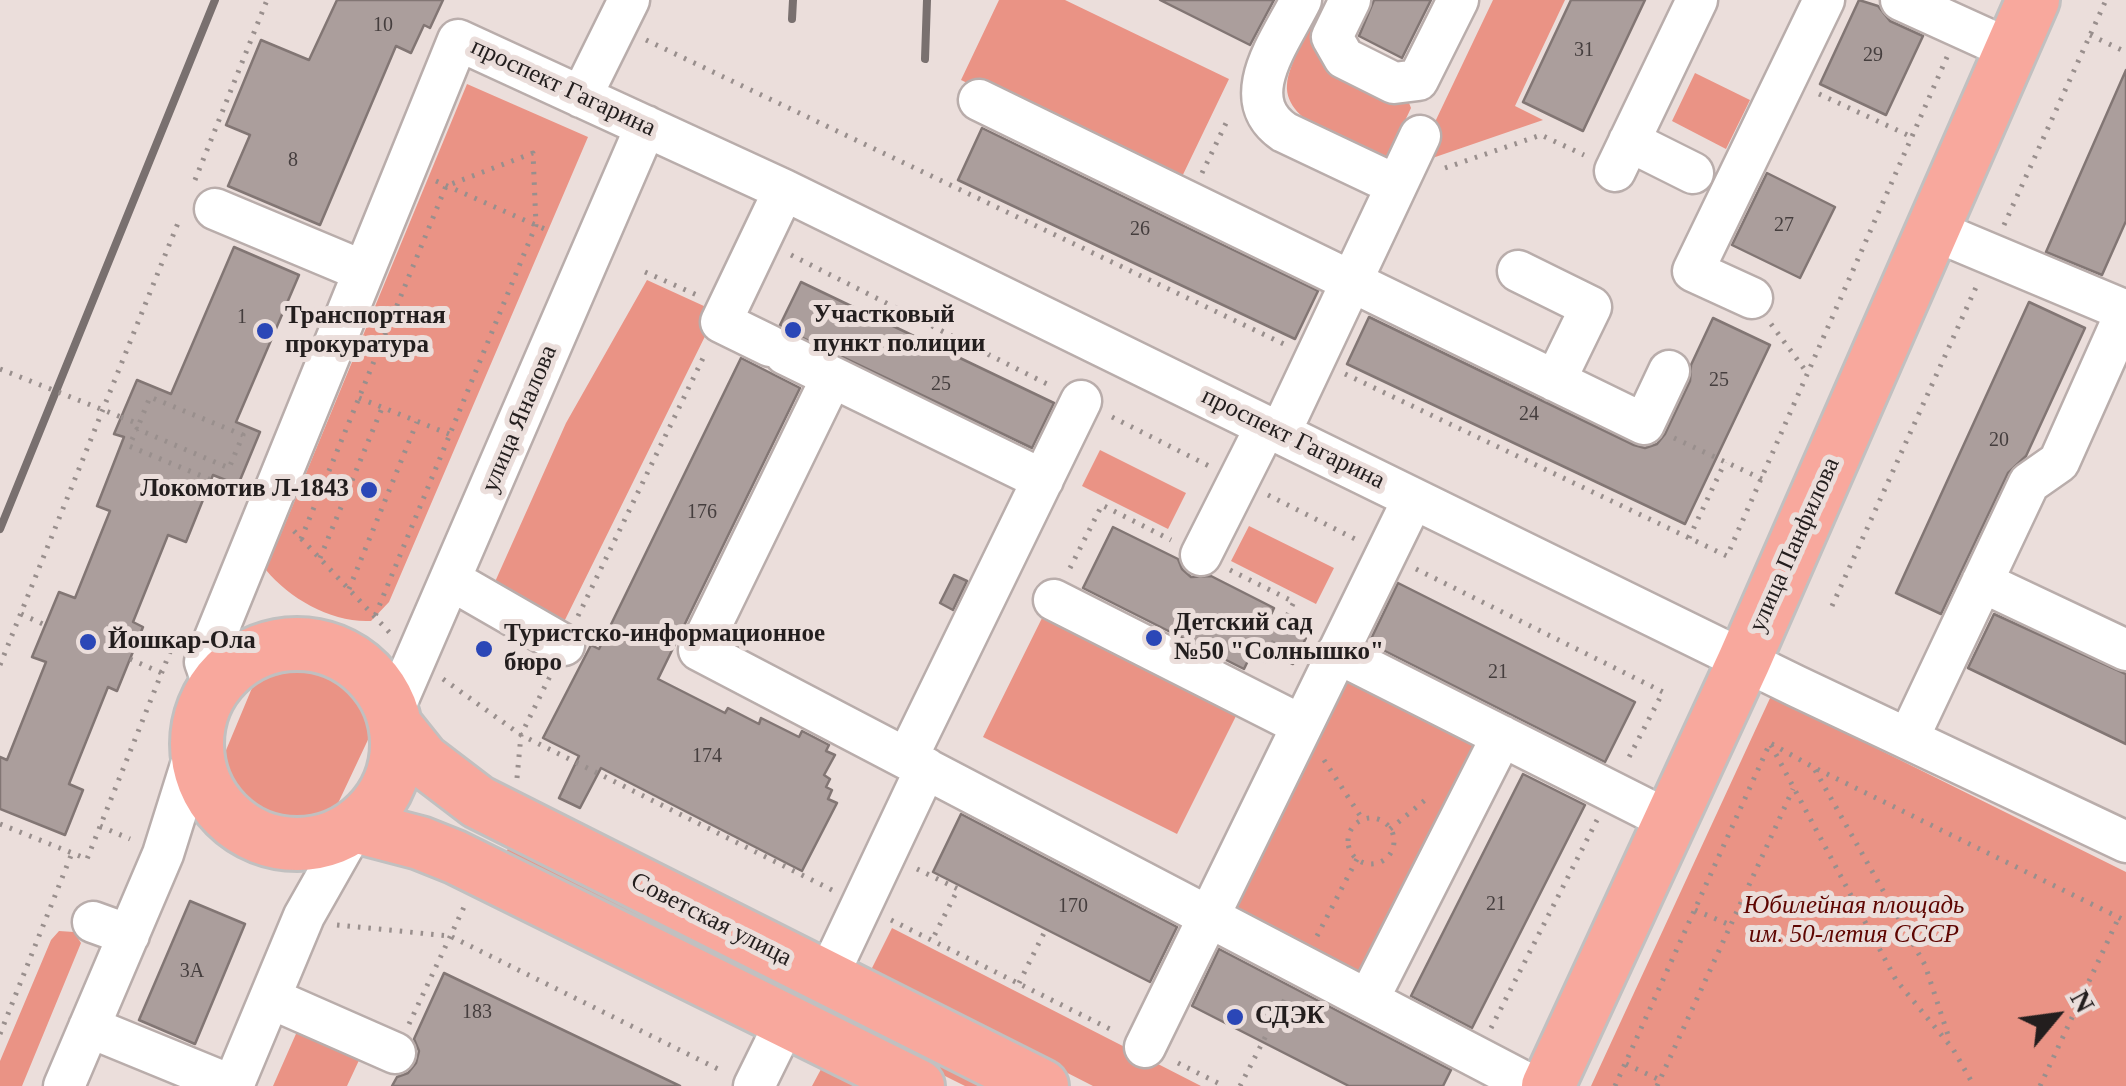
<!DOCTYPE html>
<html>
<head>
<meta charset="utf-8">
<style>
	body { margin:0 }
	#map { position:relative; width:2126px; height:1086px; overflow:hidden; background:#ebdedb; font-family:"Times New Roman",serif }
	canvas { display:block }
	.north { position:absolute; left:2006px; top:966px; width:100px; height:100px; -webkit-text-stroke:8px #ebdedb; paint-order:stroke; rotate:61deg; font-size:28px; font-weight:700; line-height:40px; text-align:center; color:#231e1e }
	.north::after { content:''; display:block; margin:auto; width:35px; height:45px; background:#231e1e; clip-path:polygon(50% 0,100% 100%,50% 72%,0 100%) }
</style>
</head>
<body>
<div id="map">
<canvas width="2126" height="1086"></canvas>
<div class="north">N</div>
</div>
<script>
const g = document.querySelector('canvas').getContext('2d');
g.lineJoin = 'round';
function paint(path, color) { g.fillStyle = color; g.fill(path, 'evenodd'); }
function stroke(path, color, width, dash) { g.strokeStyle = color; g.lineWidth = width; g.lineCap = dash ? 'butt' : 'round'; g.setLineDash(dash || []); g.stroke(path); }
function drawText(font, color, halo, rows, align = 'center') {
  g.font = font + ' "Times New Roman",serif'; g.lineWidth = 10; g.setLineDash([]); g.textBaseline = 'middle'; g.strokeStyle = halo; g.fillStyle = color; for (const [text, x, y, turn = 0] of rows) {
    g.save(); g.translate(x, y); g.rotate((+turn || 0) * Math.PI / 180); g.textAlign = isNaN(turn) ? turn : align; if (halo) g.strokeText(text, 0, 0); g.fillText(text, 0, 0); g.restore();
  }
}
paint(new Path2D(`
	M999,0h66l164,79 -51,106 -217,-105z
	M1326,0h20l-21,43 79,47 7,18 -24,51c-30,-14 -103,-34 -100,-74 1,-23 28,-64 39,-85z
	M1493,0h72l-50,106 28,14 -128,44z
	M1695,73l55,27 -24,49 -54,-28z
	M467,84l121,53 -199,465 -18,19c-39,2 -81,-22 -105,-51z
	M647,280l70,32 -158,320 -69,-39 76,-170z
	M1100,450l86,43 -18,36 -86,-43z
	M1249,526l85,42 -18,36 -85,-43z
	M1047,608l194,98 -64,128 -194,-97z
	M284,666c43,-1 76,19 90,61l-42,89c-48,19 -94,0 -113,-49l38,-91z
	M1345,672l135,69 -122,240 -135,-68z
	M1771,696l355,176v214h-535z
	M511,843l482,243h-28l-461,-230z
	M892,928l309,158h-108l-223,-114z
	M59,931l15,1 7,11 -59,143h-22v-25l51,-121z
	M299,1027l62,29 -14,30h-74z
	M827,1058l56,28h-71z`), '#ea9385');
const building = new Path2D(`
	M337,0h106l-13,28 -6,-3 -13,28 -15,-7 -76,179 -92,-39 22,-51 -24,-10 35,-85 48,20z
	M1160,0h114l-24,45z
	M1374,0h57l-29,58 -43,-22z
	M1571,0h74l-62,131 -60,-29z
	M1859,0l19,6 12,15 33,15 -37,79 -66,-31z
	M2126,70v151l-24,54 -56,-23z
	M982,128l336,163 -23,48 -337,-159z
	M1767,173l68,34 -35,71 -68,-33z
	M234,247l65,28 -63,147 24,10 -22,53 -25,-10 -27,67 -18,-7 -35,87 10,5 -26,64 -9,-4 -39,97 14,6 -18,45 -65,-26v-52l7,3 39,-98 -14,-5 27,-65 16,6 35,-87 -13,-5 27,-69 -10,-3 23,-54 34,14z
	M801,282l253,121 -22,45 -244,-117 -8,-6z
	M2029,302l56,26 -59,128 -18,17 -67,141 -45,-21z
	M1369,317l265,128 11,3 12,-4 8,-10 25,-53 1,-16 22,-47 57,27 -85,179 -338,-160z
	M741,358l59,30 -142,291 67,34 3,-5 31,16 2,-6 38,19 3,-6 27,14 -3,6 9,4 -11,20 6,4 -4,8 6,3 -4,9 9,4 -35,68 -201,-103 -21,40 -21,-10 20,-42 -36,-18 48,-93 8,4z
	M1113,527l65,32 4,10 9,8 20,-1 63,32 -4,9 37,19 -14,28 -38,-18 -11,23 -161,-81z
	M954,575l13,6 -14,29 -13,-7z
	M1398,583l237,119 -30,60 -236,-119z
	M1994,614l132,60v70l-158,-76z
	M1523,774l62,31 -113,223 -61,-32z
	M961,814l216,113 -27,55 -217,-110z
	M190,901l55,23 -50,120 -56,-24z
	M1219,949l232,121 -8,16h-94l-157,-80z
	M444,973l236,113h-288l5,-9 11,-4 8,-10 3,-12 -5,-12z`);
paint(building, '#ab9e9c');
stroke(building, '#827674', 2.5);
const minor = new Path2D(`
	M1301,0c-20,41 -66,98 -17,132l112,53
	M1350,0l-18,37 12,21 50,25 24,-3 40,-80
	M1901,0l110,50
	M581,97l48,-97
	M979,100l665,324 25,-53
	M1629,141l64,32
	M1615,171l82,-171
	M215,209l148,62
	M1933,230l193,81
	M1518,271l73,36 -36,74
	M1752,298l-59,-27 131,-271
	M770,346l-49,-24 63,-132
	M785,354l258,126
	M832,377l-133,273 833,436
	M1280,433l140,-297
	M1201,555l65,-129
	M451,580l113,65
	M1982,582l144,68
	M1054,600l247,125
	M1337,653l333,168
	M214,687l-9,-25 253,-622 326,150 1012,496 330,156
	M393,711l253,-585
	M1908,739l121,-256 30,-21 67,-150
	M907,758l174,-357
	M93,922l36,13
	M827,978l99,-210
	M270,998l125,55
	M1368,1000l134,-264
	M89,1027l144,59
	M1145,1047l268,-548
	M64,1086l99,-232 33,-105
	M233,1086l71,-170 51,-90
	M754,1086l32,-65`);
const major = new Path2D(`
	M197 744a100 100 0 1 1 200 0a100 100 0 1 1-200 0Z
	M399,730l24,30 55,42 564,284
	M355,826l65,17 35,14 463,229
	M1548,1086l196,-425 289,-661`);
stroke(minor, '#b9adab', 45);
stroke(major, '#c1c0c0', 58);
stroke(new Path2D(`
	M2090,35l36,17
	M646,40l640,305
	M1819,94l93,43
	M1445,168l96,-33 43,20
	M1202,173l27,-56
	M195,180l72,-180
	M436,181l111,49
	M2004,225l102,-225
	M791,255l258,130
	M645,272l52,23
	M1771,324l37,50
	M1345,374l382,182 220,-499
	M359,398l90,36
	M121,417l18,7 11,-27 93,38 -14,33 -92,-39 -8,17 109,45
	M1112,417l97,49
	M1674,438l88,41
	M1268,495l89,45
	M294,531l96,102
	M1689,538l36,-76
	M301,539l145,-353 87,-33 3,72 -161,391
	M320,558l62,-150
	M1070,568l32,-63 69,35
	M1416,569l247,123 -36,69
	M1230,570l64,32 -33,65
	M349,589l68,-167
	M1832,606l145,-321
	M21,614l24,11
	M578,616l128,-264
	M130,659l32,14
	M0,665l180,-447
	M443,679l78,56 311,155
	M1771,745l125,235 57,69 21,37
	M1324,760l39,60
	M1815,770l110,195 25,76
	M517,778l4,-43 29,-59
	M1348 841a23 23 0 1 1 46 0a23 23 0 1 1-46 0Z
	M0,824l87,35 83,-207
	M100,826l30,13
	M1390,829l40,-33
	M917,869l41,20 -26,51
	M1695,910l35,15
	M891,920l223,111
	M337,925l113,11 274,136
	M1317,936l40,-77
	M1019,983l27,-54
	M409,1024l55,-117
	M1491,1028l106,-208
	M0,1034l72,-181
	M1178,1063l46,23
	M1626,1064l34,16
	M1240,1086l47,-91
	M1615,1086l155,-343 43,24 313,154
	M1657,1086l136,-297
	M2040,1086l79,-169`), '#998f8d', 5, [2.5, 8]);
stroke(minor, '#fff', 40);
stroke(major, '#f8a89d', 52);
stroke(new Path2D(`
	M792,19l1,-19
	M925,59l2,-59
	M0,529l215,-529`), '#79706f', 8);
stroke(new Path2D(`
	M0,369l121,48`), '#998f8d', 5, [2.5, 8]);
for (const [x, y, r, color] of [
	[793,330,10,"#2b47b7"],
	[265,331,10,"#2b47b7"],
	[369,490,10,"#2b47b7"],
	[1154,638,10,"#2b47b7"],
	[88,642,10,"#2b47b7"],
	[484,649,10,"#2b47b7"],
	[1235,1017,10,"#2b47b7"]
]) { const dot = new Path2D(); dot.arc(x, y, r, 0, 2 * Math.PI); g.fillStyle = color; g.fill(dot); stroke(dot, '#ebdedb', 4); }
drawText('20px', '#453e3e', null, [
	["10",383,26],
	["31",1584,51],
	["29",1873,56],
	["8",293,161],
	["27",1784,226],
	["26",1140,230],
	["1",242,318],
	["25",1719,381],
	["25",941,385],
	["24",1529,415],
	["20",1999,441],
	["176",702,513],
	["21",1498,673],
	["174",707,757],
	["21",1496,905],
	["170",1073,907],
	["3А",192,972],
	["183",477,1013]
]);
drawText('25px', '#231e1e', '#ebdedb', [
	["проспект Гагарина",563,88,25],
	["улица Яналова",520,419,-67],
	["проспект Гагарина",1293,439,26],
	["улица Панфилова",1795,545,-66],
	["Советская улица",711,920,27]
]);
drawText('bold 25px', '#231e1e', '#ebdedb', [
	["Участковый",813,316],
	["пункт полиции",813,345],
	["Транспортная",285,317],
	["прокуратура",285,346],
	["Локомотив Л-1843",349,490,"right"],
	["Детский сад",1174,624],
	["№50 \"Солнышко\"",1174,653],
	["Туристско-информационное",504,635],
	["бюро",504,664],
	["Йошкар-Ола",108,642],
	["СДЭК",1255,1017]
], 'left');
drawText('italic 25px', '#5e0501', '#ebdedb', [
	["Юбилейная площадь",1854,906],
	["им. 50-летия СССР",1854,935]
]);
</script>
</body>
</html>
